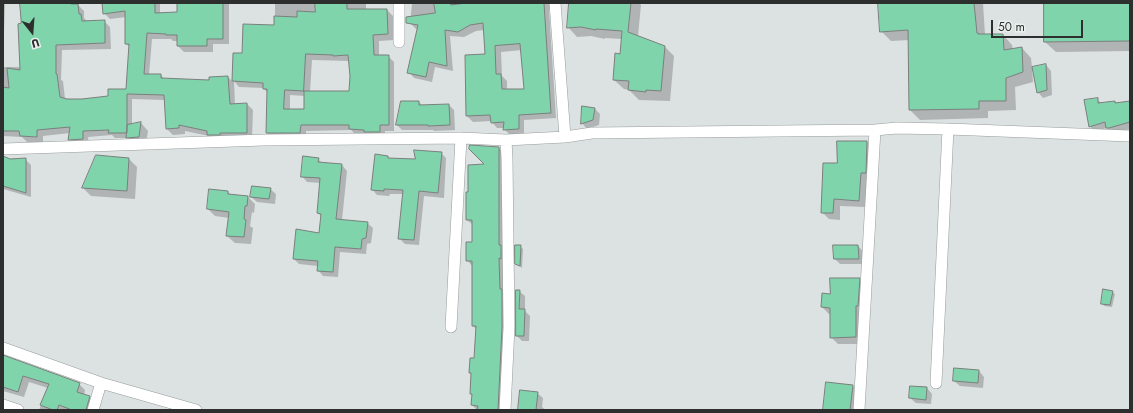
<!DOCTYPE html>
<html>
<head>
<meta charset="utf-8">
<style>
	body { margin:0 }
	#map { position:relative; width:1133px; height:413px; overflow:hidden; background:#dce2e1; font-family:Jost,sans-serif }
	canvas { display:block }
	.frame { position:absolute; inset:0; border:4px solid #2c2f2e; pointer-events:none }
	.north { position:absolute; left:12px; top:12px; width:40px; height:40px; -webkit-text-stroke:3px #e9f0ee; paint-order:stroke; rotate:163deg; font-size:11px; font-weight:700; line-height:16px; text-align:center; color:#2c2f2e }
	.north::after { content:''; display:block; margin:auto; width:14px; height:18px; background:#2c2f2e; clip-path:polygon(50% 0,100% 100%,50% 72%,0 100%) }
	.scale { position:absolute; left:991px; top:20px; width:92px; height:18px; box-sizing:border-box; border:2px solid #2c2f2e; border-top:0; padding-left:5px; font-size:12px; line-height:14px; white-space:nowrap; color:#2c2f2e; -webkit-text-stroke:3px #e9f0ee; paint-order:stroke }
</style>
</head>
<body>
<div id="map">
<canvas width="1133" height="413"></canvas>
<div class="frame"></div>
<div class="north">U</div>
<div class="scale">50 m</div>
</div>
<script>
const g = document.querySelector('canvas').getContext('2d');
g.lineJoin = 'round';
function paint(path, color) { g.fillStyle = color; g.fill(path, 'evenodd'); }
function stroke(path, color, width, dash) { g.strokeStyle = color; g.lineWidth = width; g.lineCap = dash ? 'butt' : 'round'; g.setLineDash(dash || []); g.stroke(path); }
paint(new Path2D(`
	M3,3h2l-1,30h-1z
	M21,3h55v2h2l6,6v7l3,3h17l6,6 1,22 -49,1 -1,30 2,1 2,18 17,1 27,-3 18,-7 3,-43 -4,-3v-27l-16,2 -6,-6 -1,-10h57v11l18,-1v-10h51v41h-16v8h-29l-6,-6v-5h-5l-2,-2h-19l-3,36h12l3,4 46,2 18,-4 5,5 1,-28h9l32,-28v-23h91v7h21l6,6 1,24 -15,1v15h9l6,6v69h-9v6l-29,-2 -5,-5 -45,1v7h-34l-5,-5 1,-40 -4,-4v-1l-25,-1 -5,-6 1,24 12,-1 6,6 -1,28 -38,2 -5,-4 -24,-5v3l-12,1 -6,-6 -2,-29 -33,-1v26l9,-2 7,8 -2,13 -11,1 -7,-7h-13l-3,-3 -24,2 1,8h-14l-6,-6 1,-6 -27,3v6h-16l-5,-5 -19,-1v-69h18l1,-43zM312,60l38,1 1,15 -1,16h-40zM290,95l15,1v14h-15z
	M412,3h141l1,6h-5l7,109 -32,2v15h-14l-6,-6v-1h-7l-6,-7 -18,1 -6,-6 19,-61 -2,-25 -8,1 -12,6 -14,-1 3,35 -18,-4 -3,15 -18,-4 -5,-6 9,-43h-2l-6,-6 2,-19zM522,50l3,40h-18v-9l-5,-5 -1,-24z
	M570,3h69l2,2 -3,31 26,10 10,10 -4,45 -31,-1 -10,-10 -5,-1 -10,-9 7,-25 1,-16 -17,-1v1l-14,-3 -14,1 -9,-10z
	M889,3h94l2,32h18l9,10 1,5 9,-2 9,10 1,10 14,-3 5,6 1,24 -9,3 -5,-6 -5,-23h-1l1,13 -18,5 1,23 -28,1v7l-68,2 -10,-10 -1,-70 -18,1 -10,-10z
	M1045,3h85v48l-74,1 -11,-10z
	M1097,99l5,5 13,-2 2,1 13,-1v27l-15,4h-3l-5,-5 -12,4 -5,-6z
	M419,102l4,4 26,-1 5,5 1,20 -21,1 -1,-1h-31l-5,-5z
	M594,108l6,6 -1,11 -12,4 -5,-6z
	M867,142l7,7 -9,58 -25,-1v14l-11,-1 -7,-7 16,-48z
	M499,148l10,10 -5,252h-27l-5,-5 1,-10 -2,-1 1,-19 -2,-2 5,-14 2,-29 -4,-4v-59l-6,-7 6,-17v-18l-6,-5 2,-26z
	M441,153l5,5 -2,40 -20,-2 -5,49 -14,-1 -6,-6 5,-44h-14l-1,2 -12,-1 -5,-6 16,-32 2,2 26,1z
	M3,157l7,3 15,-1 6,6v32l-28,-8z
	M129,159l8,8 -2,32 -44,-3 -8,-8z
	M318,159l5,5 19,1 5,6 -5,49 25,3 6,5 -2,15 -4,1 -1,10 -26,-2 -2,25 -15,-1 -5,-6v-4l-19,-2 -5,-5 26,-25 2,-17 -4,-4 3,-30 -14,-1 -5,-6z
	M270,189l6,5 -1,10 -18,-2 -6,-5z
	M228,192l4,4 16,1 7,7 -1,9 -2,-1 -2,14 3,2 -2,16 -16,-1 -8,-7 2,-18 -14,-2 -7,-7z
	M520,246l3,3 -1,19 -6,-4z
	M858,246l5,5 1,13h-24l-5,-5z
	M859,279l7,7 -3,58h-25l-7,-7v-23h-2l-7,-7 1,-13 8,1z
	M519,291l6,5v15l5,5 -1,25h-7l-5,-5z
	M1112,292l3,2 -3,13 -8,-1 -2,-3z
	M3,356l76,28 6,6 -1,6 5,1 7,7 -2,6h-55l9,-22 -19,-6 -5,15 -21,-6z
	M979,371l5,6 -1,11 -23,-2 -6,-5z
	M853,386l5,5 -2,19h-32z
	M927,388l5,6 -1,10 -15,-1 -6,-5z
	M537,393l6,5 -1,9 4,3h-27z`), '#0003');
const building = new Path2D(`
	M20,3h51v1h7l1,10h2l1,7 23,-1v23l-49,2v29h1l3,23 7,2h15l26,-3v-7h18l3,-45h-4v-33l-22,3 -1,-11h53v10l22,-1v-9h46v36h-16v7h-30v-11h-11v-1l-19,-1 -3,41h17v4l48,2v-3l19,-1 2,28 17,-1v30h-27v2h-13v-4l-28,-6v3l-13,1 -2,-34 -37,-1v39h-19l1,-3 -26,1v8l-15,1 2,-13 -33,3v7l-17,-1 -1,-5h-16v-44l6,1 -2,-20 13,2 -2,-46 3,-1z
	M315,3h32v6h40l1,25 -15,1 1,20h15v70h-9v7h-16v-2l-15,-1v-4h-48l-1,8h-34l1,-44h-4v-6l-31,-2 1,-28h9l1,-29 31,1v-9l23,1v-6l18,1zM306,54l27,1v1l15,-1 2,21 -1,15h-45zM285,90l19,1v18h-20z
	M434,3h16l1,2 15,-2h78l7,110 -32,2v14l-16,1 1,-8 -13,1 -1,-8 -24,1 -1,-61 20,-1 -2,-31 -13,2 -12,7 -13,-2 2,36 -18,-4 -3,15 -19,-4 11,-48 -12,-2v-6l29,-4zM520,44l4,45h-22l-1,-15h-5l-1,-28z
	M569,3h62l-3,29 37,14 -4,45 -15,-1v2l-18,-2 1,-9 -16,-1 2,-27 5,1 2,-23 -26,-2v1l-15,-3 -14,1z
	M878,3h96l3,30h1v1h25l1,16 18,-3 1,25 -17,6v23h-27v8l-70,1 -1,-80 -28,2z
	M1044,3h86v38l-86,1z
	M1046,64l1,26 -10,3 -5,-26z
	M1098,98v5l17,-2v2l15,-2v21l-21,6h-3l-1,-6 -16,5 -5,-27z
	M401,101h18v4l30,-1 1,21 -22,1v-1h-32z
	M582,106l13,2 -2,12 -12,4z
	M141,122l-2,15 -13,1 1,-13z
	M837,141h30l-1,32h-5l-2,28 -25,-2 -1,14h-12l2,-50h14z
	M470,145l29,2v98h2v14l-2,-1 1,31h2v38l-4,83h-21l1,-4 -7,-1 1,-11h-2l1,-21h-2l1,-15h4l2,-32h-4v-65h-6v-19h6v-22h-6v-28h2v-27l16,-1 -15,-15z
	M414,150l28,2 -4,41 -19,-2 -5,49 -16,-1 5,-49 -19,-1v2l-13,-1 4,-36 13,2v2l27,1z
	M96,155l33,3 -2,33 -45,-3z
	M3,156l7,3 16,-1v35l-23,-7z
	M303,156l16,2 -1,4 24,2 -6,55 32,3 -2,16 -4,1 -1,10 -26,-2 -2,25 -16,-1 1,-10 -25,-2 3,-30 23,4 2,-19 -4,-1 3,-35 -19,-1z
	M252,186l19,2 -2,11 -19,-2z
	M209,189l19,2v3l20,2 -1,10h-2l-1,13 2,1 -2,17 -18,-1 3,-24 -22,-3z
	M515,245h6l-1,21 -5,-2z
	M833,245h25l1,14h-25z
	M830,278h30l-2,28h-2v31l-26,1v-30l-9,-1 1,-14 8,1z
	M1103,289l10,2 -3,14 -9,-1z
	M516,290h4l-1,19h6l-1,27h-8z
	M3,355l77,28 -3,9 13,4 -4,14h-14l-13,-5 -2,5h-4l-13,-5 9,-21 -26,-8 -5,16 -15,-5z
	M954,368l25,2 -1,13 -25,-2z
	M826,382l27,3 -3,25h-27z
	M910,386l17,1 -1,13 -17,-2z
	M520,390l18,2 -2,18h-18z`);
paint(building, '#7fd4ac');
stroke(building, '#7a7f7d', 1);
const street = new Path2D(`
	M399,3v39
	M555,3l10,134
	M3,149l261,-9 197,-2 45,2 59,-3 27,-4 283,-3 22,-2 51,1 182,7
	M451,327l10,-189
	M3,348l98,35 95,27
	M936,383l12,-254
	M3,405l15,5
	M93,410l8,-27
	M505,410l4,-83 -2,-168 -1,-19
	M859,410l16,-280`);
stroke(street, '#969c9b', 12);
stroke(street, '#fff', 11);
</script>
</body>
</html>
